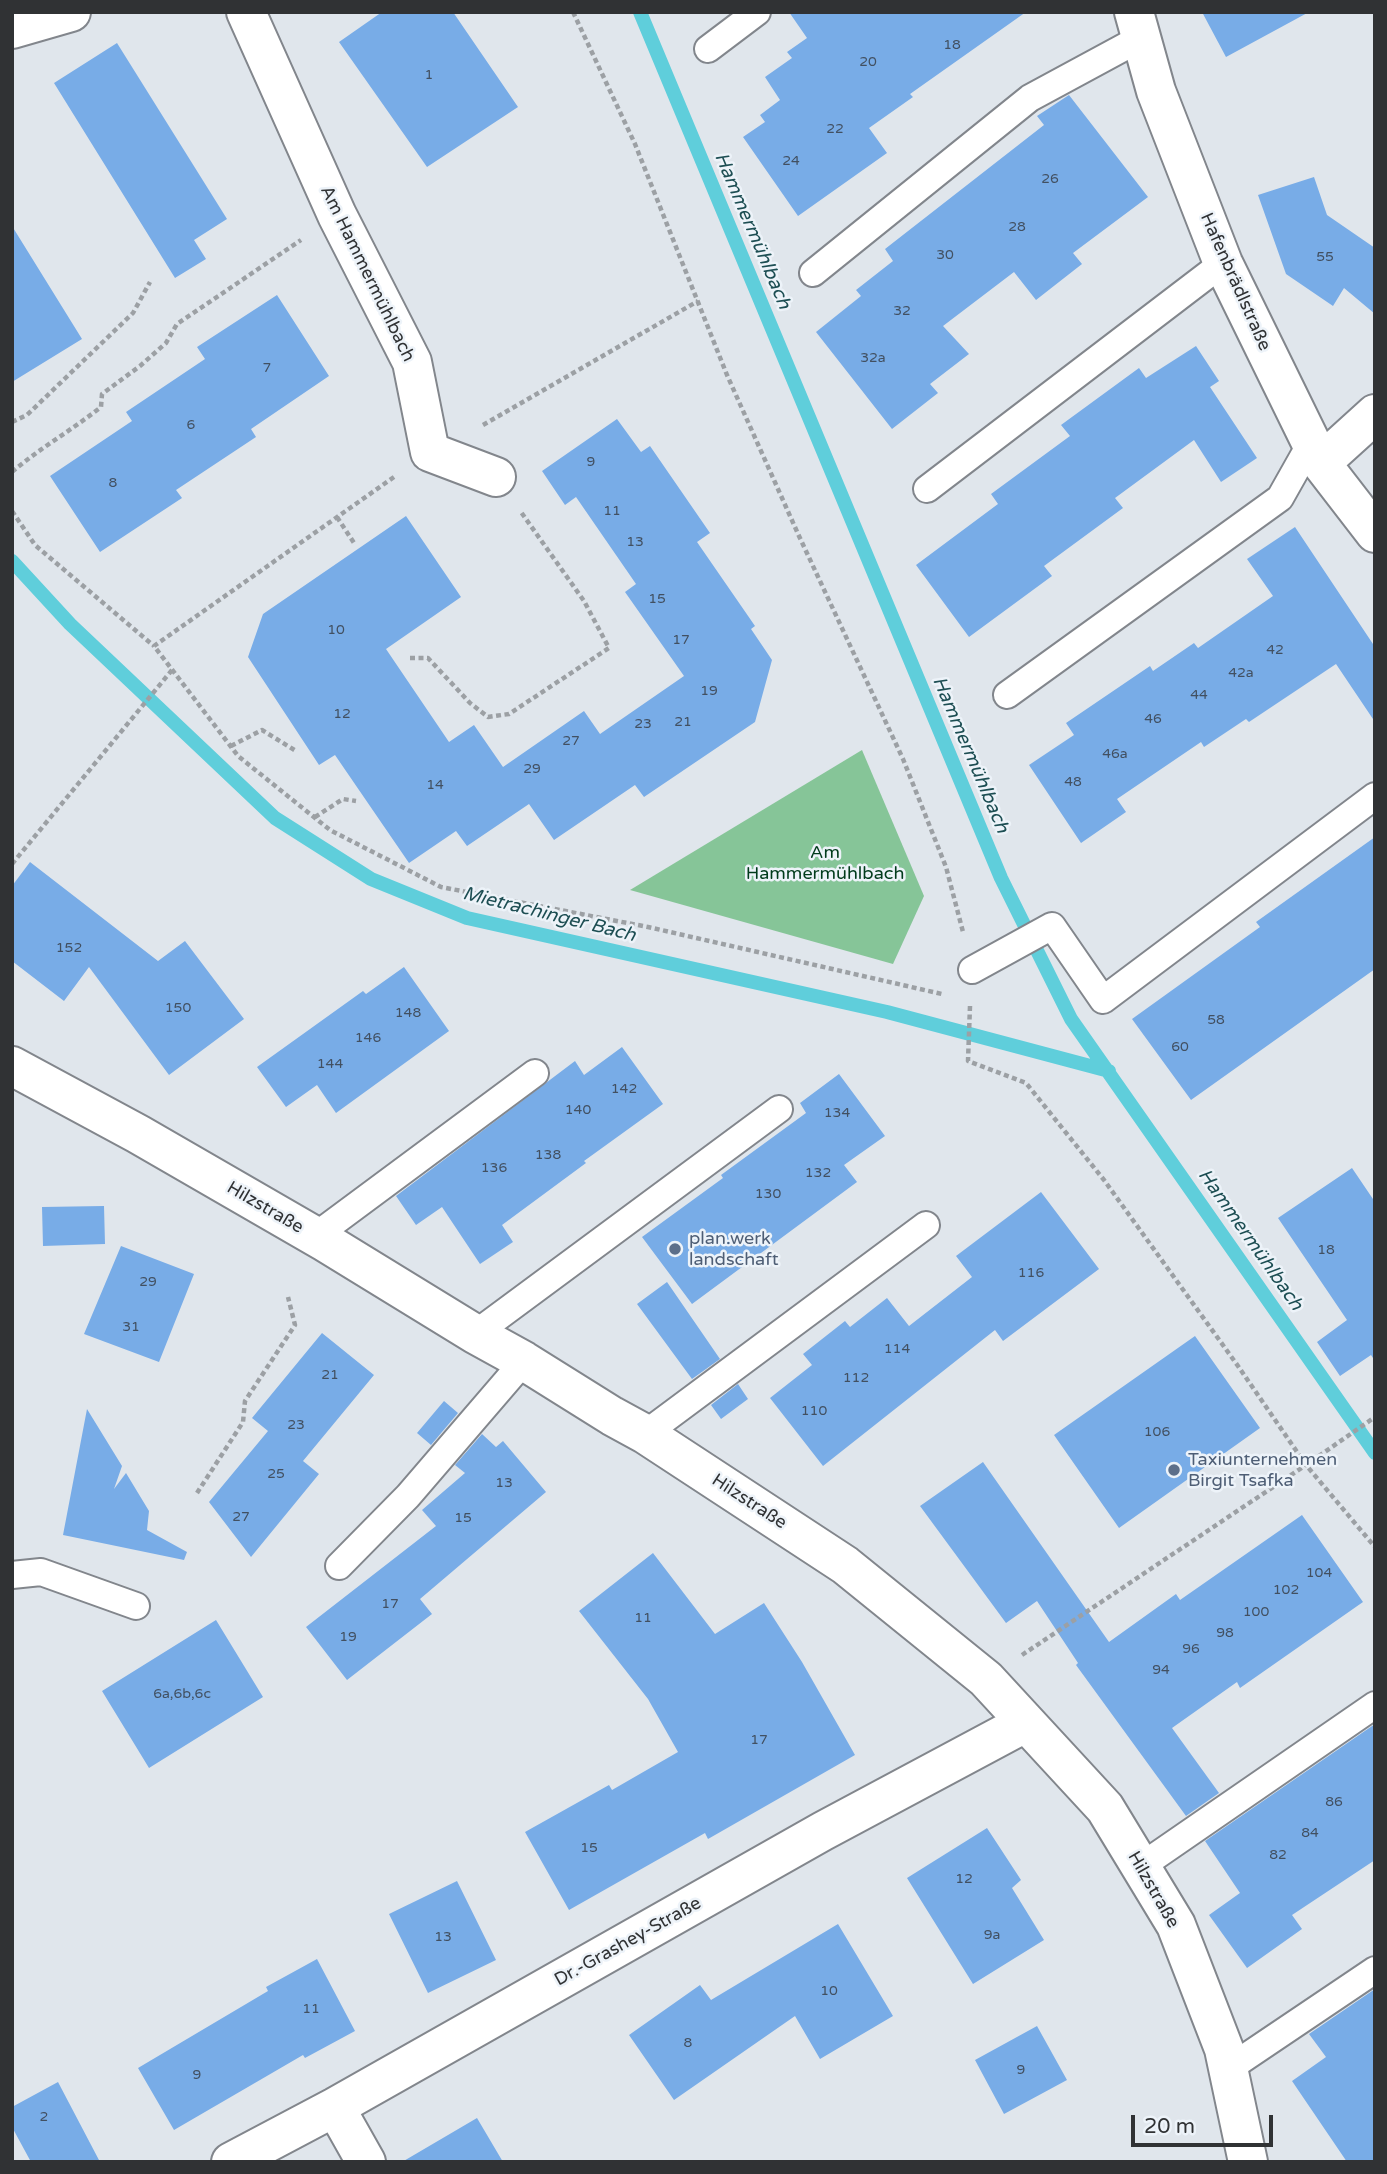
<!DOCTYPE html>
<html>
<head>
<meta charset="utf-8">
<style>
	body { margin:0 }
	#map { position:relative; width:1387px; height:2174px; overflow:hidden; background:#e0e6ec; font-family:"Varela Round",sans-serif }
	canvas { display:block }
	.frame { position:absolute; inset:0; border:14px solid #303234; pointer-events:none }
	.scale { position:absolute; left:1131px; top:2115px; width:142px; height:32px; box-sizing:border-box; border:4px solid #303234; border-top:0; padding-left:9px; font-size:21px; line-height:24px; white-space:nowrap; color:#303234; -webkit-text-stroke:5px #edf3f9; paint-order:stroke }
</style>
</head>
<body>
<div id="map">
<canvas width="1387" height="2174"></canvas>
<div class="frame"></div>
<div class="scale">20 m</div>
</div>
<script>
const g = document.querySelector('canvas').getContext('2d');
g.lineJoin = 'round';
function paint(path, color) { g.fillStyle = color; g.fill(path, 'evenodd'); }
function stroke(path, color, width, dash) { g.strokeStyle = color; g.lineWidth = width; g.lineCap = dash ? 'butt' : 'round'; g.setLineDash(dash || []); g.stroke(path); }
function drawText(font, color, halo, rows, align = 'center') {
  g.font = font + ' "Varela Round",sans-serif'; g.lineWidth = 5; g.setLineDash([]); g.textBaseline = 'middle'; g.strokeStyle = halo; g.fillStyle = color; for (const [text, x, y, turn = 0] of rows) {
    g.save(); g.translate(x, y); g.rotate((+turn || 0) * Math.PI / 180); g.textAlign = isNaN(turn) ? turn : align; if (halo) g.strokeText(text, 0, 0); g.fillText(text, 0, 0); g.restore();
  }
}
paint(new Path2D(`
	M862,750l62,146 -31,68 -263,-74z`), '#86c598');
stroke(new Path2D(`
	M640,12l361,866 70,141 304,434
	M12,561l58,63 205,194 96,61 96,39 420,94 222,59`), '#5fcedb', 14);
paint(new Path2D(`
	M382,12h71l65,95 -91,60 -88,-125z
	M789,12h237l-116,82 3,3 -44,31 18,25 -89,63 -55,-79 22,-15 -5,-7 20,-15 -15,-23 27,-19 -5,-6 20,-14z
	M1202,12h107l-83,45z
	M117,43l110,176 -33,21 12,19 -31,19 -121,-195z
	M1069,95l79,102 -75,56 9,11 -46,36 -22,-28 -71,54 26,28 -39,30 8,9 -46,36 -76,-97 45,-36 -5,-6 37,-29 -8,-12 159,-124 -7,-9z
	M1314,177l13,38 48,33v66l-31,-26 -11,18 -47,-32 -28,-79z
	M12,226l70,113 -70,43z
	M277,295l52,81 -78,53 5,8 -80,53 6,8 -82,54 -50,-76 82,-55 -6,-9 79,-53 -8,-12z
	M1196,346l23,35 -9,6 47,71 -36,24 -27,-42 -79,58 8,10 -79,58 8,10 -83,61 -53,-72 82,-61 -7,-10 79,-58 -9,-11 78,-57 7,10z
	M617,419l24,33 9,-6 60,87 -13,9 58,84 -4,3 21,31 -17,62 -111,75 -9,-12 -81,55 -25,-36 -62,42 -11,-15 -47,32 -74,-108 -16,10 -71,-108 15,-43 143,-98 55,81 -75,52 63,93 25,-17 29,42 81,-56 16,23 84,-58 -59,-84 11,-8 -60,-87 -11,8 -23,-34z
	M1295,527l80,120v75l-39,-58 -87,58 -3,-3 -42,28 -3,-5 -84,57 9,13 -45,31 -52,-78 45,-30 -8,-12 84,-57 3,5 41,-28 4,5 75,-52 -26,-37z
	M1375,837v132l-184,131 -59,-81 128,-92 -4,-5z
	M30,862l128,99 27,-20 59,78 -75,56 -80,-108 -25,34 -52,-40v-75z
	M404,967l45,64 -113,82 -19,-28 -31,22 -29,-40 106,-76 3,3z
	M622,1047l41,57 -79,57 2,2 -84,62 11,17 -33,22 -38,-57 -26,18 -20,-29 179,-135 9,14z
	M839,1074l46,62 -41,29 13,17 -165,122 -50,-67 81,-59 -2,-3 85,-62 -6,-10z
	M1352,1168l23,34v159l-4,-6 -31,21 -23,-34 30,-22 -69,-102z
	M1041,1192l58,77 -96,72 -8,-11 -172,136 -53,-68 42,-33 -9,-11 42,-33 5,6 37,-29 22,28 63,-49 -16,-21z
	M104,1206l1,38 -62,2 -1,-39z
	M121,1246l73,28 -35,88 -75,-28z
	M667,1282l53,77 -28,20 -55,-75z
	M322,1333l52,42 -71,86 16,13 -68,83 -42,-55 59,-71 -16,-13z
	M1195,1336l65,92 -141,100 -65,-93z
	M738,1384l10,15 -27,20 -10,-14z
	M444,1401l14,12 -27,32 -14,-12z
	M87,1409l35,57 -8,23 12,-16 23,38 -2,19 40,22 -3,8 -121,-25z
	M482,1434l14,13 7,-6 43,51 -126,107 12,15 -85,66 -41,-53 130,-101 -14,-16 43,-37 -10,-8z
	M983,1462l126,180 67,-48 4,6 122,-85 61,87 -123,86 -3,-6 -65,46 47,65 -33,23 -110,-151 2,-2 -41,-62 -31,22 -86,-117z
	M653,1553l62,81 49,-31 38,59 53,93 -147,84 -3,-6 -136,77 -44,-78 84,-47 3,5 66,-38 -30,-53 -69,-88z
	M216,1620l47,77 -114,71 -47,-77z
	M1375,1724v136l-83,55 10,14 -55,39 -38,-53 31,-22 -35,-52z
	M987,1828l34,52 -9,8 32,52 -71,44 -66,-106z
	M457,1881l39,79 -68,33 -39,-79z
	M838,1924l55,92 -73,43 -25,-43 -121,84 -45,-65 71,-50 11,15z
	M317,1959l38,72 -50,27 -2,-3 -129,75 -36,-62 130,-77 -2,-4z
	M1375,1989v173h-28l-55,-81 34,-24 -17,-23z
	M1037,2026l30,54 -63,34 -29,-54z
	M58,2082l42,80h-69l-19,-35v-20z
	M477,2118l26,44h-101z`), '#78ace7');
const lane = new Path2D(`
	M708,49l49,-37
	M813,273l217,-175 111,-60
	M927,489l296,-226
	M1007,695l273,-197 31,-55
	M972,970l80,-44 51,74 272,-204
	M314,1237l221,-164
	M475,1334l304,-225
	M645,1434l281,-209
	M339,1566l69,-70 116,-135
	M12,1575l29,-3 95,34
	M1140,1867l235,-162
	M1228,2069l147,-99`);
const street = new Path2D(`
	M246,12l91,203 75,147 18,90 66,25
	M1134,12l22,79 67,172 98,200 54,70
	M12,29l59,-17
	M1321,463l54,-49
	M12,1066l126,68 187,108 150,92 49,27 88,55 33,18 200,131 141,114 119,129 71,117 48,124 24,113
	M335,2107l31,55
	M231,2162l104,-55 488,-276 202,-108`);
stroke(lane, '#82868c', 30);
stroke(street, '#82868c', 42);
stroke(new Path2D(`
	M573,12l62,132 92,231 72,161 104,223 43,108 17,65
	M12,422l15,-7 106,-102 17,-31
	M483,425l215,-124
	M12,472c28,-24 60,-42 89,-65l1,-13 38,-28 26,-23 11,-19 124,-84
	M394,477l-240,169 84,110 92,74 111,57 207,40 294,67
	M12,511l23,34 119,101
	M337,517l17,26
	M410,658h18l42,45 18,14 21,-3 100,-66 -25,-47 -63,-89
	M231,746l31,-16 34,21
	M315,817l28,-18 13,2
	M12,864l160,-194
	M970,1006l-2,55 58,22 78,97 134,186 68,99 69,82
	M197,1493l46,-71 2,-21 50,-76 -7,-28
	M1022,1655l284,-190 69,-48`), '#9ca0a4', 4.5, [5, 3.5]);
stroke(lane, '#fff', 26);
stroke(street, '#fff', 38);
for (const [x, y, r, color] of [
	[675,1249,7,"#5c6f8a"],
	[1174,1470,7,"#5c6f8a"]
]) { const dot = new Path2D(); dot.arc(x, y, r, 0, 2 * Math.PI); g.fillStyle = color; g.fill(dot); stroke(dot, '#edf3f9', 2.5); }
drawText('14px', '#425061', null, [
	["18",952,45],
	["20",868,62],
	["1",429,75],
	["22",835,129],
	["24",791,161],
	["26",1050,179],
	["28",1017,227],
	["30",945,255],
	["55",1325,257],
	["32",902,311],
	["32a",873,358],
	["7",267,368],
	["6",191,425],
	["9",591,462],
	["8",113,483],
	["11",612,511],
	["13",635,542],
	["15",657,599],
	["10",336,630],
	["17",681,640],
	["42",1275,650],
	["42a",1241,673],
	["19",709,691],
	["44",1199,695],
	["12",342,714],
	["46",1153,719],
	["21",683,722],
	["23",643,724],
	["27",571,741],
	["46a",1115,754],
	["29",532,769],
	["48",1073,782],
	["14",435,785],
	["152",69,948],
	["150",178,1008],
	["148",408,1013],
	["58",1216,1020],
	["146",368,1038],
	["60",1180,1047],
	["144",330,1064],
	["142",624,1089],
	["140",578,1110],
	["134",837,1113],
	["138",548,1155],
	["136",494,1168],
	["132",818,1173],
	["130",768,1194],
	["18",1326,1250],
	["116",1031,1273],
	["29",148,1282],
	["31",131,1327],
	["114",897,1349],
	["21",330,1375],
	["112",856,1378],
	["110",814,1411],
	["23",296,1425],
	["106",1157,1432],
	["25",276,1474],
	["13",504,1483],
	["27",241,1517],
	["15",463,1518],
	["104",1319,1573],
	["102",1286,1590],
	["17",390,1604],
	["100",1256,1612],
	["11",643,1618],
	["98",1225,1633],
	["19",348,1637],
	["96",1191,1649],
	["94",1161,1670],
	["6a,6b,6c",182,1694],
	["17",759,1740],
	["86",1334,1802],
	["84",1310,1833],
	["15",589,1848],
	["82",1278,1855],
	["12",964,1879],
	["9a",992,1935],
	["13",443,1937],
	["10",829,1991],
	["11",311,2009],
	["8",688,2043],
	["9",1021,2070],
	["9",197,2075],
	["2",44,2117]
]);
drawText('18px', '#303234', '#edf3f9', [
	["Am Hammermühlbach",367,274,64],
	["Hafenbrädlstraße",1235,282,66],
	["Hilzstraße",265,1208,30],
	["Hilzstraße",749,1502,33],
	["Hilzstraße",1153,1890,60],
	["Dr.-Grashey-Straße",628,1942,-29]
]);
drawText('18px', '#003b1b', '#edf3f9', [
	["Am",825,853],
	["Hammermühlbach",825,874]
]);
drawText('18px', '#4e5e75', '#edf3f9', [
	["plan.werk",689,1239],
	["landschaft",689,1260],
	["Taxiunternehmen",1188,1460],
	["Birgit Tsafka",1188,1481]
], 'left');
drawText('italic 19px', '#1d4e53', '#edf3f9', [
	["Hammermühlbach",752,231,67],
	["Hammermühlbach",970,755,67],
	["Mietrachinger Bach",549,915,14],
	["Hammermühlbach",1250,1240,55]
]);
</script>
</body>
</html>
